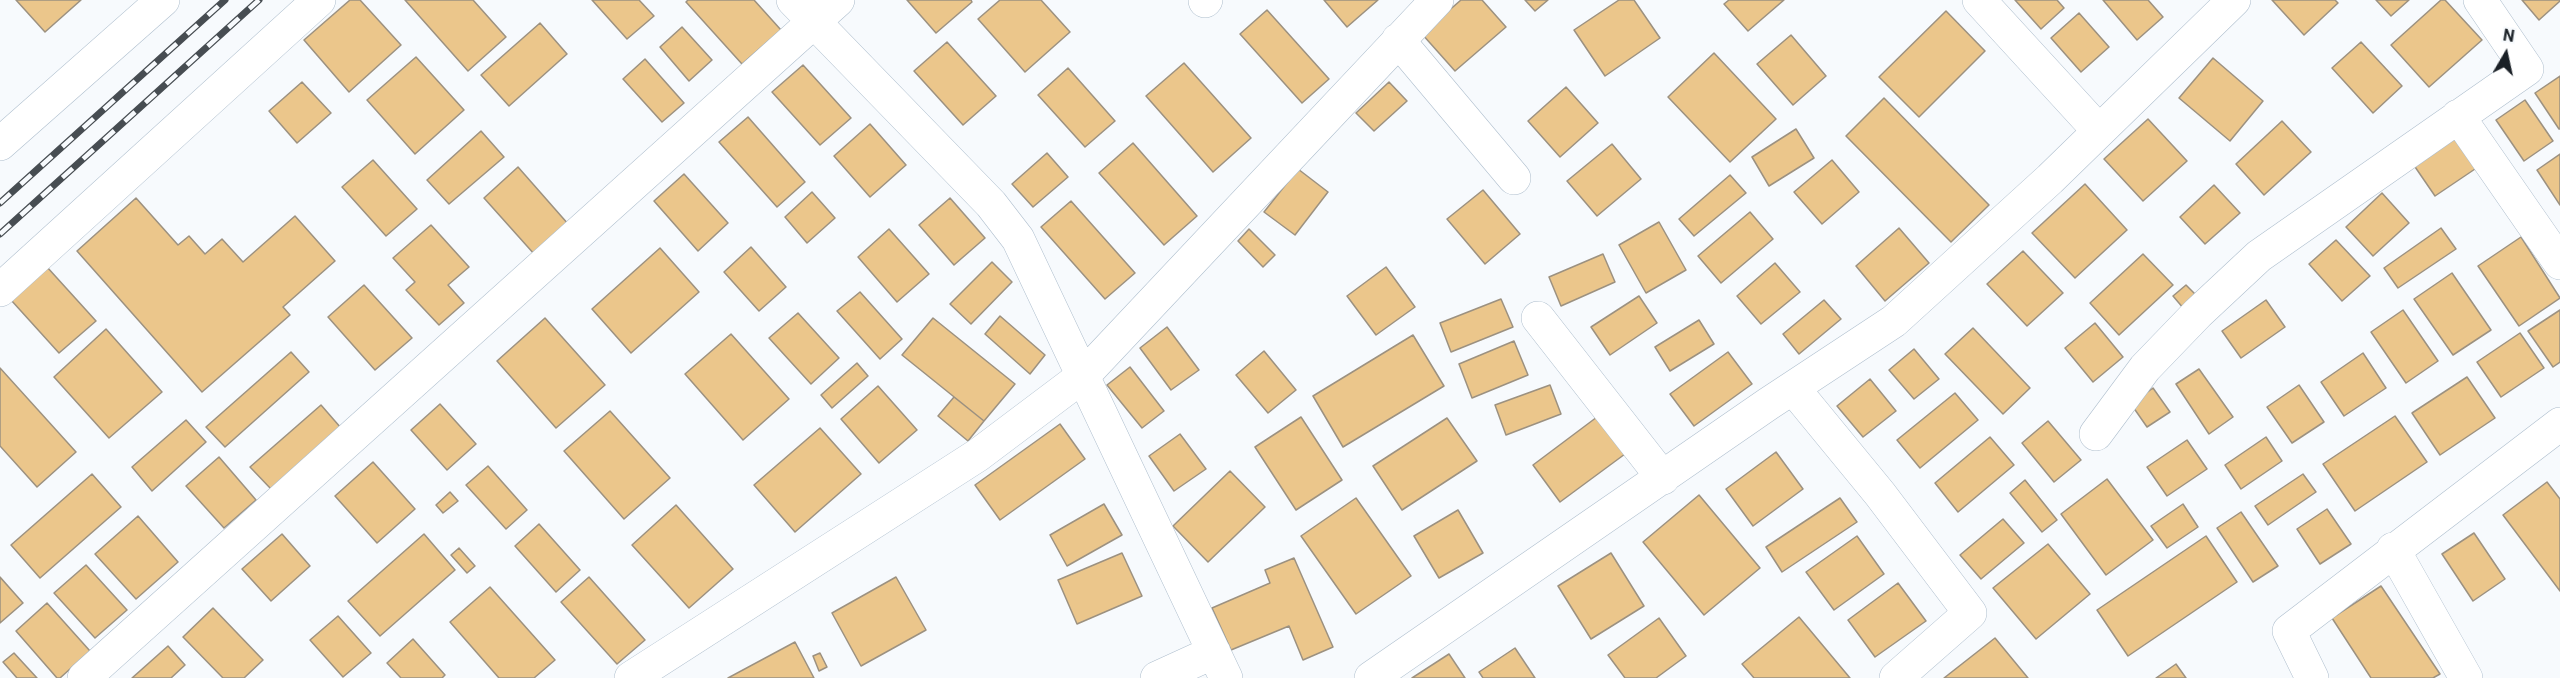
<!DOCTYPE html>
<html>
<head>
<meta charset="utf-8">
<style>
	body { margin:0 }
	#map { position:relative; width:2560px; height:678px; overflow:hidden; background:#f7fafd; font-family:Roboto,sans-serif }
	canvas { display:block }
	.north { position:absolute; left:2476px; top:24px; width:60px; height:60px; -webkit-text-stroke:4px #f7fafd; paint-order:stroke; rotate:9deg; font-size:16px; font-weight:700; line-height:24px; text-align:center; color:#1a2026 }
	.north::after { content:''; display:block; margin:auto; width:21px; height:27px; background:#1a2026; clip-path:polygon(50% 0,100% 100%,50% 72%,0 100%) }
</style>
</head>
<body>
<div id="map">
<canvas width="2560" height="678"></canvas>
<div class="north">N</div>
</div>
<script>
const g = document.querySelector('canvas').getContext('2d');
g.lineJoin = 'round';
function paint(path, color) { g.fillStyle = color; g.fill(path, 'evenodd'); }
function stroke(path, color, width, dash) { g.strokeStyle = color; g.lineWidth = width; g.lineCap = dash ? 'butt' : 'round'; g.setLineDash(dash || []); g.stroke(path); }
const building = new Path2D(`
	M16,0h65l-36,32z
	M350,0h10l41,45 -52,47 -45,-52z
	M405,0h68l33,37 -38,34z
	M592,0h47l15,16 -27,23z
	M688,0h66l27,30 -39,34 -56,-62z
	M907,0h64l1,2 -36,31z
	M1000,0h41l29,32 -45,40 -47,-53z
	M1324,0h54l-31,27z
	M1461,0h21l24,27 -51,44 -33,-37z
	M1525,0h23l-13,11z
	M1619,0h15l26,38 -55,38 -31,-46z
	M1729,0h55l-36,31 -24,-27z
	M2015,0h42l7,8 -23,21z
	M2103,0h45l15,17 -26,23z
	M2272,0h63l3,3 -34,32z
	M2376,0h33l-18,16z
	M2441,0h4l37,40 -53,47 -38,-42z
	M2522,0h38v1l-21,19z
	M1267,10l62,69 -27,24 -62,-69z
	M1946,11l39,40 -66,66 -40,-40z
	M2079,13l30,34 -28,25 -30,-34z
	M540,23l27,31 -58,52 -28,-31z
	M682,27l30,33 -23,21 -29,-34z
	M1791,35l35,41 -33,29 -36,-41z
	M947,42l49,54 -33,29 -49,-54z
	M2361,42l41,44 -29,27 -41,-45z
	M1714,53l62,66 -46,43 -62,-65z
	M416,57l48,53 -49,44 -48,-54z
	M2213,58l50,43 -33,40 -51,-43z
	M645,59l39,44 -22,19 -39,-43z
	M1184,63l67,75 -38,34 -67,-76z
	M803,65l48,53 -31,27 -48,-53z
	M1068,68l47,53 -30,26 -47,-52z
	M2560,76v53h-1l-24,-36z
	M302,82l29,31 -34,30 -28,-32z
	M1389,82l18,19 -33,30 -18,-18z
	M1566,87l32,36 -38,34 -32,-36z
	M1884,98l105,107 -38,37 -105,-106z
	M2525,100l28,41 -29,20 -28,-41z
	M748,117l57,65 -28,25 -58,-65z
	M2148,119l39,42 -44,40 -39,-42z
	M2282,121l29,31 -47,43 -28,-31z
	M870,124l36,41 -36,32 -36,-41z
	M1796,129l18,29 -45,28 -17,-29z
	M481,131l23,26 -55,47 -22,-24z
	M2453,132l25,35 -43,29 -24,-35z
	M1133,143l64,73 -33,29 -65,-72z
	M1612,144l29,35 -44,37 -30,-35z
	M1047,153l21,24 -35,30 -21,-23z
	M2560,154v51l-23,-35z
	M373,160l44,49 -31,27 -44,-49z
	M1832,160l27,32 -37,32 -28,-32z
	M518,167l51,58 -34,30 -51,-57z
	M1298,169l30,23 -33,43 -31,-23z
	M684,174l44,49 -30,28 -44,-50z
	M1730,175l16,18 -52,43 -15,-17z
	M2085,184l42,46 -52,48 -43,-45z
	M2214,185l26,28 -35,31 -25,-27z
	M1483,190l37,44 -35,30 -38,-45z
	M812,192l23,26 -28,25 -22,-26z
	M2382,193l27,30 -36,33 -27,-29z
	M136,198l42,47 11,-9 16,18 17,-15 21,23 52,-46 40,45 -52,46 7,8 -88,77 -125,-141z
	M950,198l35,40 -31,27 -35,-40z
	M1071,201l64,72 -30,26 -64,-72z
	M1750,212l23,27 -52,44 -23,-27z
	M1659,222l27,48 -40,23 -27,-48z
	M431,225l38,42 -21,18 16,18 -25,22 -33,-35 9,-8 -22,-24z
	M1899,228l30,35 -44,38 -29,-35z
	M2441,228l15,21 -58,39 -14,-20z
	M889,229l40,45 -32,28 -39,-45z
	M1249,229l26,26 -12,12 -25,-26z
	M2521,237l39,61 -41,28 -41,-60z
	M2336,240l34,36 -28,25 -33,-37z
	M751,247l35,40 -27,24 -35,-39z
	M660,248l39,44 -68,61 -39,-44z
	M2023,251l40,42 -36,33 -40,-42z
	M1603,254l12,28 -54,24 -12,-29z
	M2143,254l30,31 -54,50 -29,-32z
	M992,262l20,20 -41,42 -21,-20z
	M1775,263l25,29 -39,32 -24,-28z
	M47,267l49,54 -37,32 -48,-53z
	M1386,267l29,40 -39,28 -29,-39z
	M2452,273l39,57 -38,25 -39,-56z
	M364,285l48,53 -37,32 -47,-53z
	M2186,285l12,12 -14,12 -11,-13z
	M860,292l42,47 -22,20 -43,-48z
	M1639,296l18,27 -47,32 -19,-28z
	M1501,299l12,28 -62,25 -11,-29z
	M1824,300l17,19 -42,35 -16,-20z
	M2266,300l19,27 -44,31 -19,-27z
	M2403,310l35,51 -32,22 -35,-51z
	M2560,310v52l-7,5 -25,-36z
	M798,313l41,45 -28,26 -42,-46z
	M1000,316l45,39 -15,19 -45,-40z
	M545,318l60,67 -49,43 -59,-67z
	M933,318l82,66 -31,37 -82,-66z
	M1699,320l15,24 -44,27 -15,-24z
	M2095,323l28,34 -30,25 -28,-34z
	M1167,327l32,43 -28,20 -31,-42z
	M1973,328l57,60 -27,26 -58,-60z
	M106,329l56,63 -53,46 -55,-61z
	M2520,333l24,35 -43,29 -24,-35z
	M731,334l58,65 -46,41 -58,-66z
	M1413,335l31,51 -101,61 -30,-51z
	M1514,341l14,34 -56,23 -13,-34z
	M1914,349l25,30 -25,20 -25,-29z
	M1264,351l32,39 -28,23 -32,-38z
	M291,352l18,20 -84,75 -19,-20z
	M1728,352l24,32 -58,42 -24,-32z
	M2363,353l23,35 -42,28 -23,-34z
	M857,363l11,13 -36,32 -11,-13z
	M1130,367l34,44 -22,17 -35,-43z
	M0,368l76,84 -39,35 -37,-41z
	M2199,369l34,48 -24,17 -33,-50z
	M2467,377l28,41 -55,37 -28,-42z
	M1870,379l26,32 -33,26 -26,-31z
	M1550,385l11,29 -55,21 -11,-30z
	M2299,385l25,37 -32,21 -25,-36z
	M878,386l39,44 -38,33 -38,-44z
	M2153,388l17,24 -23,15 -16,-23z
	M1955,393l23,27 -58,48 -23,-28z
	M954,397l30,24 -16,20 -30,-25z
	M440,404l36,40 -29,26 -36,-40z
	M321,405l20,23 -70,61 -21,-22z
	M610,411l60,67 -46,41 -60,-68z
	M2395,416l32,46 -72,49 -32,-47z
	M1301,417l41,63 -46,30 -41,-63z
	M1597,417l28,37 -65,48 -27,-37z
	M1447,418l30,43 -75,49 -29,-44z
	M186,420l20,22 -54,49 -20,-24z
	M2048,421l33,39 -27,22 -32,-39z
	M1060,424l25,35 -85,61 -25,-35z
	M820,428l41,46 -66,58 -41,-47z
	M1180,434l26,35 -32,22 -25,-35z
	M1990,437l24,28 -56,47 -23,-29z
	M2266,437l16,24 -41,28 -16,-24z
	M2187,440l20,29 -40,27 -20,-29z
	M1776,452l27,37 -50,37 -27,-37z
	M219,457l37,43 -32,28 -38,-42z
	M373,462l42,47 -38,34 -42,-47z
	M488,466l39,44 -21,19 -40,-44z
	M1230,471l35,36 -57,55 -35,-36z
	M92,474l29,33 -81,71 -29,-33z
	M2303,474l13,18 -48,33 -13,-19z
	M2107,479l46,61 -47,35 -45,-61z
	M2025,480l32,40 -15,12 -32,-39z
	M2547,482l13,17v92l-57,-76z
	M450,492l8,9 -15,12 -7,-8z
	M1699,495l61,73 -56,47 -61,-73z
	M1356,498l55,78 -55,38 -55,-78z
	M1840,498l17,24 -75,50 -16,-25z
	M1104,504l18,31 -55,31 -17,-31z
	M2183,504l15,23 -31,21 -16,-22z
	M676,505l57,64 -44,39 -57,-63z
	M2327,509l24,35 -31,20 -23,-35z
	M1458,510l25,43 -44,25 -25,-42z
	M2241,512l37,54 -25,16 -36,-54z
	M138,516l40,46 -42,37 -41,-45z
	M2003,519l21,24 -43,36 -21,-24z
	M539,524l41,46 -24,22 -41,-46z
	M2474,533l31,46 -32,22 -31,-47z
	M282,534l28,32 -39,35 -29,-32z
	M424,534l31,36 -75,66 -32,-35z
	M1857,536l27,38 -50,36 -28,-38z
	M2206,536l31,46 -109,74 -31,-46z
	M2048,544l42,50 -54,45 -43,-51z
	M459,548l16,18 -8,7 -16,-18z
	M1122,553l20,43 -65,28 -19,-44z
	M1611,553l33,53 -53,33 -33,-53z
	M1294,558l39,89 -30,13 -14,-34 -58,24 -19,-42 58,-25 -5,-13z
	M86,565l41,45 -32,28 -41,-45z
	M0,577l23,26 -23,20z
	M589,577l56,63 -28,24 -56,-62z
	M896,577l30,53 -65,36 -29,-53z
	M1898,583l28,38 -51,36 -27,-37z
	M2381,586l59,88 -7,4h-62l-39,-60z
	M490,587l65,73 -21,18h-35l-49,-56z
	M47,603l43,48 -30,27h-3l-41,-47z
	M213,608l50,52 -19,18h-21l-40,-41z
	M338,616l33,37 -28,24 -33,-37z
	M1799,617l51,61h-96l-12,-14z
	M1659,618l27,38 -30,22h-31l-17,-23z
	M1995,638l33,40h-84z
	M413,639l32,36 -3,3h-41l-14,-15z
	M795,642l19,36h-86z
	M168,646l17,19 -14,13h-39z
	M1515,648l20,30h-52l-4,-6z
	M14,653l23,25h-20l-14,-16z
	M820,653l7,14 -8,4 -6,-15z
	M1449,654l16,24h-53z
	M2176,664l10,14h-30z`);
paint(building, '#ebc68b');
stroke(building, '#9c9180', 1.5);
const minor = new Path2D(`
	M793,0l198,204 27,35 208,439
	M1979,0l120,131
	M1205,1l1,-1
	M1398,40l116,138
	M2458,116l102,147
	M0,144l163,-144
	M0,290l319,-290
	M1538,318l125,160
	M1793,388l87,106 90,119 -74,65
	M2096,434l49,-66 53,-55 61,-57 268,-187 -47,-69
	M2393,549l73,129
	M84,678l754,-678
	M631,678l347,-223 105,-79 354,-376
	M1157,678l57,-26
	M1371,678l397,-274 126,-83 156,-142 184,-179
	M2312,678l-23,-47 271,-207`);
stroke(minor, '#aebecd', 34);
stroke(minor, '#fff', 33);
const rail = new Path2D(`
	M0,203l225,-203
	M0,234l259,-234`);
stroke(rail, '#474d52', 7);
stroke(rail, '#f7fafd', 4.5, [14]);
</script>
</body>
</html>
